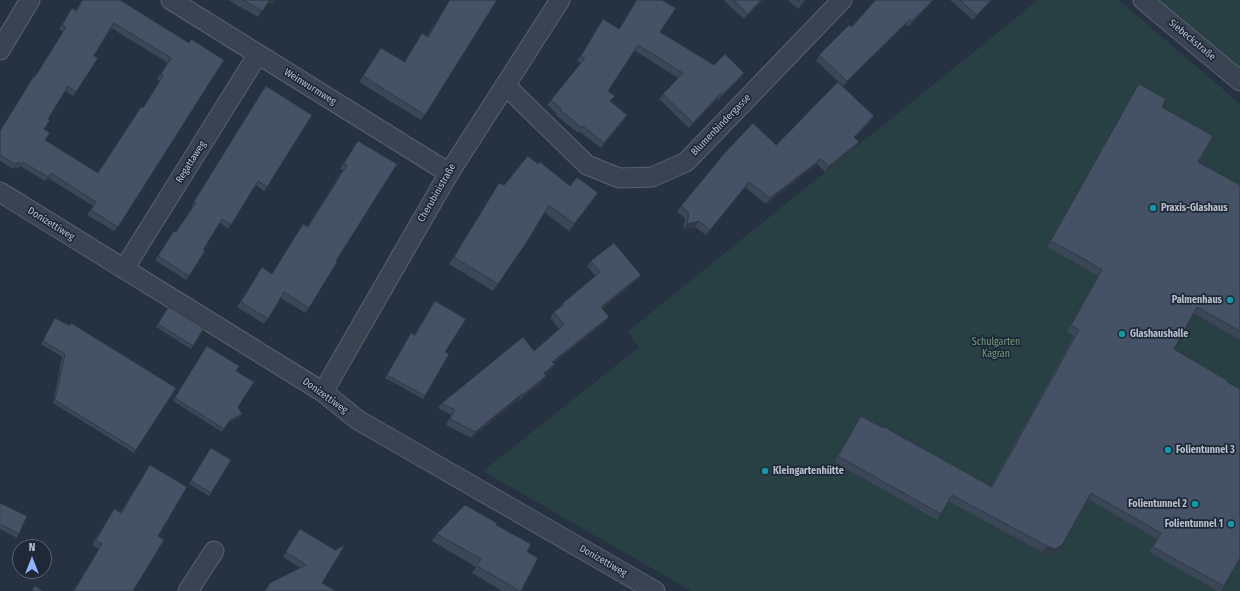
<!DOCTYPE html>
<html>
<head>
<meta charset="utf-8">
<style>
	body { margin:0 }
	#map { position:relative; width:1240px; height:591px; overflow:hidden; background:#263142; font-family:"Fira Sans Condensed",sans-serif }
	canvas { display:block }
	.north { position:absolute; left:12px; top:539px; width:40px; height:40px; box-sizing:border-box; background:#1f2837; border:1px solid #5c6473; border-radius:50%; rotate:0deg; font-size:11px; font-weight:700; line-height:16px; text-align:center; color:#b7becc }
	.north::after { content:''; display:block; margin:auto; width:14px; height:18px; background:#8fb4f9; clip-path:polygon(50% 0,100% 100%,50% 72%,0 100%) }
</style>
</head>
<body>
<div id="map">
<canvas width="1240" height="591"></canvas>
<div class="north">N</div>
</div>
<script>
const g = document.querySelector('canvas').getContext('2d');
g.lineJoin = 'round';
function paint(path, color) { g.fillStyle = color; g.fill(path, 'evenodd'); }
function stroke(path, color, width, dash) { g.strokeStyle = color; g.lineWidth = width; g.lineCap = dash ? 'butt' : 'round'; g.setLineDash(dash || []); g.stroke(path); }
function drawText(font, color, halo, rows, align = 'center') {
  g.font = font + ' "Fira Sans Condensed",sans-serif'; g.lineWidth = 3.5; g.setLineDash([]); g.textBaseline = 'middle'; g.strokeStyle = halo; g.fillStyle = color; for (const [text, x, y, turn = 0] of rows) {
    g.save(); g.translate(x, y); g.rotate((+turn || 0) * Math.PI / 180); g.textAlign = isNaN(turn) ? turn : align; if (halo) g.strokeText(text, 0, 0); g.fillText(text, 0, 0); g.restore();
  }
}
paint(new Path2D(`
	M1038,0h81l121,104v487h-549l-208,-120 156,-124 -12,-15z
	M1159,0h81v68z`), '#283f43');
const street = new Path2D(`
	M171,0l278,173
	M1143,0l97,81
	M0,50l30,-50
	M505,85l82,80 32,13 33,-1 34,-15 156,-162
	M0,192l323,200 35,28 297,171
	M124,269l134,-215
	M323,392l126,-219 111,-173
	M188,591l26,-40`);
stroke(street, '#58616f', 21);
stroke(street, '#3a4352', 19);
paint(new Path2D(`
	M82,0h38l69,43 -71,184 -4,4 -27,-16 6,-9 -45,-28 -3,3 -25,-15 -2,3 -3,-2 -2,2 -13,-8v-30l31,-50 3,-5h1l28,-44 -4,-3 10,-16 3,-5 4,2zM111,28l57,35 -11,16 3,2 -17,27 -46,65 -52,-33 -1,-11 4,-10 17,-28 8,5 3,-4 18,-36z
	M228,0h47l-3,4 -5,-2 -9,15z
	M450,0h47l-76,120 -62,-38 18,-29 27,9 18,-29 5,4z
	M637,0h25l-2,32 54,33 30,8 -3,5 -23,22 -1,-1 -28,29 -30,-29 4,-5 15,-16 -44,-28 -26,41 3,10 13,19 -23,28 -21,-16 -2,1 -22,-18 1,-1 -10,-9 34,-42 -4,-2 26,-42 16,10z
	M725,0h38l-19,19 -20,-18z
	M788,0h19l-9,9z
	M876,0h58l-26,27 -2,-3 -63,62 -27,-25 3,-6 32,-28z
	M950,0h42l-19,20z
	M1139,84l23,23 36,55 42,23v155l-47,-27 -19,36 53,33 -3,204 -3,5h-3l-69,-39 8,-13 -69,-40 -30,52 -7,4 -9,-3 -94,-51 -11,19 -103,-58 23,-40 4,-6 130,70 83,-150 -7,-5 31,-55 -17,-10 -34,-19 88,-157z
	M263,90l4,97 -3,4 -8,-6 -28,44 -8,-6 -17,27 2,1 -19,29 -31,-20 19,-29 2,1 17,-26h-1z
	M870,122l-16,16 1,10 -30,24 -8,-8 -51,40 -21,-17 -39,48 -11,-8 -12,3 2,-12 -8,-6 4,-6 35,-41v-1l3,-5z
	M358,141l-22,120 -27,47 -4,5 -24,-15 -17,26 -27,-17 25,-40 10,7 31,-50 4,3 36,-57 -3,-1z
	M538,164l32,22 23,14 -24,31 -25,-19 -16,28 -35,51 -44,-27 45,-73 5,-8 5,2z
	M591,261l50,14 -4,5 -35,29 3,13 -51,41 -3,7 -6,5 -3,7 -22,18 -1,-1 -48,39 -25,-13 5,-10 -13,-7 4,-5 92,-52 25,-22 -9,-11 4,-6 5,-4 4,-5 32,-27 -8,-10z
	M435,301l10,51 -20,44 -2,3 -38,-21 24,-42 2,-3 3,2z
	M169,307l35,21 -13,21 -35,-22z
	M55,318l14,7 2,-2 105,65 -42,65 -81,-50 9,-46 -21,-13z
	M207,346l29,25 2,36 2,11 -12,5 -6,9 -49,-31z
	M209,451l2,42 -2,3 -20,-12z
	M150,465l8,71 -25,55h-60l26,-42 -7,-4 19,-31 3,-5 6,4z
	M0,503l19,31 -2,4 -17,-9z
	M496,525l31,27 -6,39h-19l-30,-18 4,-6 -44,-26 5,-7z
	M300,529l22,54 14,8h-71l5,-8 30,-15 -17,-11z`), '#3b4656');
paint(new Path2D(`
	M268,0h7l-3,4 -5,-2z
	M761,0h2l-19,19 4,-5z
	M805,0h2l-9,9 4,-6z
	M933,0h1l-26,27 4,-6z
	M991,0h1l-19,20 4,-5z
	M910,19l-4,5 -63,62 4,-5z
	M744,73l-3,5 -23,22 4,-5z
	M720,94l-3,5 -28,29 4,-5z
	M627,115l-3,5 -23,28 3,-5z
	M874,116l-4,6 -20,21 4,-6z
	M859,142l-4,6 -30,24 4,-6z
	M821,159l-4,5 -51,40 4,-6z
	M699,221l-4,6 -12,3 4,-6z
	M641,275l-4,5 -40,33 4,-6z
	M609,317l-4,5 -56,45 3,-5z
	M555,364l-4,6 -11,8 4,-5z
	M546,376l-4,6 -22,18 4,-6z
	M523,393l-4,6 -48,39 4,-6z
	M242,414l-2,4 -12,5 2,-3z
	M1062,545l-4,6 -7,4 -9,-3 5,-6z`), '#303946');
const building = new Path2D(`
	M83,0h37l69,43 2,-4 33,21 -106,167 -27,-17 5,-8 -45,-29 -3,4 -25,-15 -2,2 -3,-2 -2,3 -16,-10v-24l34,-55 1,1 31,-50 -4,-2 10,-17 4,3zM114,23l57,35 -10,16 2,2 -20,32 -2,-1 -43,66 -53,-33 5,-7 -6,-4 6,-9 -2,-1 20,-33 8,6 22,-34 -4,-2z
	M243,0h26l-6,11z
	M450,0h47l-72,115 -62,-39 18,-28 24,14 17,-29 6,4z
	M637,0h25l14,8 -16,24 54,33 11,-11 19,19 -22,22 -2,-1 -27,29 -30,-29 20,-21 -45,-28 -30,46 7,5 -5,5 17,14 -23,28 -21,-17 -1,2 -22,-18 1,-1 -10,-9 34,-42 -4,-2 22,-37 16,10z
	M734,0h27l-13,14z
	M798,0h7l-3,3z
	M876,0h57l-21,21 -2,-2 -63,62 -28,-26 30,-30 2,2z
	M960,0h31l-14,15z
	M838,82l36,34 -20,21 5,5 -30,24 -8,-7 -51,39 -21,-16 -39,48 -11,-9 -12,3 2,-11 -8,-7 39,-47h-1l34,-36 23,22z
	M1139,84l27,15 -4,8 51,29 -15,26 42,23v146l-43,-24 -23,42 54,32 -1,1 13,7v169l-16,28 -71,-39 8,-14 -70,-40 -29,52 -7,4 -8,-3 -95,-51 -11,19 -103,-58 23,-40 22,12 1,-1 108,60 87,-157 -8,-5 31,-55 -16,-10 -35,-19z
	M266,86l46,29 -45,72 -9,-6 -27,44 -9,-6 -19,31 2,1 -16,25 -31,-20 16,-25 2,1 20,-29 -2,-1z
	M358,141l39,23 -61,97 1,1 -28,46 -25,-16 -16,27 -27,-17 21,-35 10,7 31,-50 5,3 39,-62 -3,-1z
	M528,156l10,8 2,-2 30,24 7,-9 21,16 -24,31 -25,-19 -21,35 -30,44 -44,-27 45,-74 5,2z
	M614,243l27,32 -40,32 8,10 -57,45 3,2 -11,9 2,3 -22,18 -1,-1 -48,39 -25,-13 5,-9 -13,-7 81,-66 11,14 30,-26 -10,-13 10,-8 -1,-1 37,-31 -9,-11z
	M435,301l31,18 -21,33 4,2 -24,42 -38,-21 24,-42 4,2z
	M169,307l35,21 -11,18 -35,-22z
	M55,318l15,8 1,-3 105,65 -40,62 -81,-50 10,-46 -22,-13z
	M207,346l32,20 -3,5 18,11 -16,25 4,7 -12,6 -6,9 -49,-31z
	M211,448l20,12 -20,33 -20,-12z
	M150,465l37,22 -29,49 6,4 -31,51h-59l28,-47 -6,-4 18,-31 7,4z
	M0,503l27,13 -8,18 -19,-10z
	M465,505l32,18 -1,2 35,19 -4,8 11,6 -17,33h-1l-43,-25 4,-7 -44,-25z
	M300,529l35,21 10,-5 -23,38 14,8h-71l5,-8 36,-18 -20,-13z
	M35,586l8,5h-11z`);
paint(building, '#455164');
stroke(building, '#303946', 1);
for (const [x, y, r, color] of [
	[1153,208,4,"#0f9aa8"],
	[1230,300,4,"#0f9aa8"],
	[1122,334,4,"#0f9aa8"],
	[1168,450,4,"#0f9aa8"],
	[765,471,4,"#0f9aa8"],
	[1195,504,4,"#0f9aa8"],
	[1231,524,4,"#0f9aa8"]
]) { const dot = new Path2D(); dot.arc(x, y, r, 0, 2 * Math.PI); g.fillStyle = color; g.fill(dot); stroke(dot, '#1f2837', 1.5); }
drawText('10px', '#b7becc', '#1f2837', [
	["Siebeckstraße",1192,40,40],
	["Weinwurmweg",310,87,32],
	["Blumenbindergasse",721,125,-46],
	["Regattaweg",191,162,-58],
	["Cherubinistraße",437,193,-60],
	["Donizettiweg",51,224,32],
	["Donizettiweg",325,396,36],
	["Donizettiweg",603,561,30]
]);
drawText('bold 10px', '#b7becc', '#1f2837', [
	["Praxis-Glashaus",1161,208],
	["Palmenhaus",1222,300,"right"],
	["Glashaushalle",1130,334],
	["Folientunnel 3",1176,450],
	["Kleingartenhütte",773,471],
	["Folientunnel 2",1187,504,"right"],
	["Folientunnel 1",1223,524,"right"]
], 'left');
drawText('10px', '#6e9d7a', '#1f2837', [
	["Schulgarten",996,342],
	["Kagran",996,354]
]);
</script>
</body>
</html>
